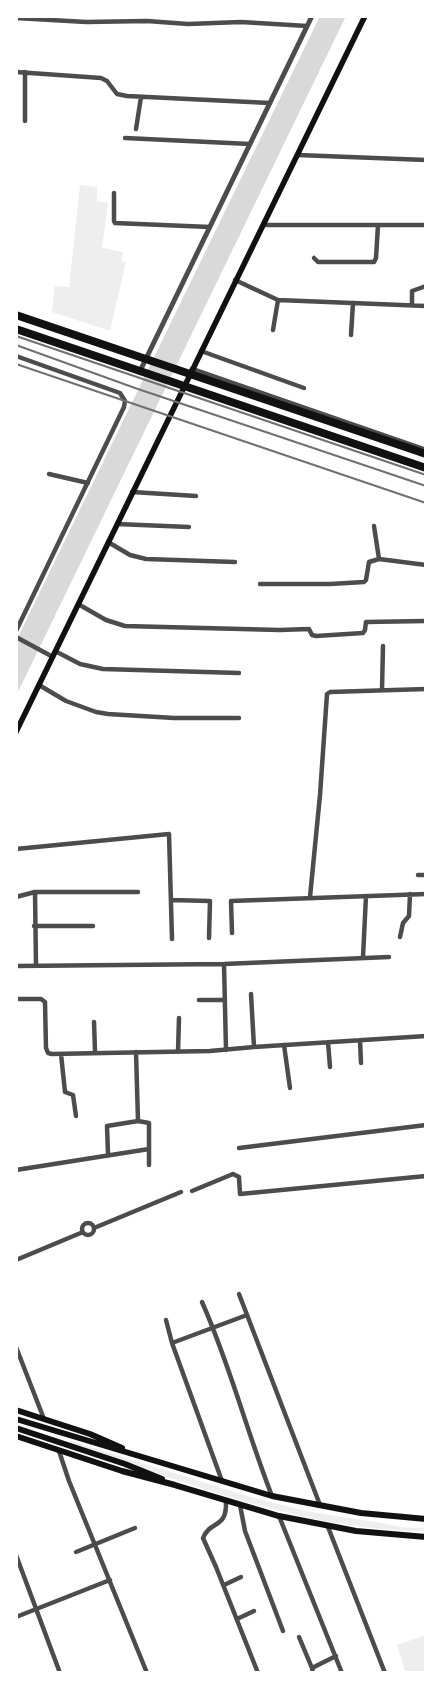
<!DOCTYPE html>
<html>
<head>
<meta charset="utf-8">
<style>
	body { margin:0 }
	#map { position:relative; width:442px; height:1689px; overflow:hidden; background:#fff; font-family:Figtree,sans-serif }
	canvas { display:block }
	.frame { position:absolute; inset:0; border:18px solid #fff; pointer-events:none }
</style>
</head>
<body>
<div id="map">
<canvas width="442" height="1689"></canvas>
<div class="frame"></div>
</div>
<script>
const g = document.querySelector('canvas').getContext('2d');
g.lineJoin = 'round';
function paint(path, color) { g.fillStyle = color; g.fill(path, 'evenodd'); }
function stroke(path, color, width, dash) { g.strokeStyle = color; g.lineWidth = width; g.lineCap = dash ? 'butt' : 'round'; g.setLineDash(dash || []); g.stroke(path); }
paint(new Path2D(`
	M80,185l17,2v14l11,2 -6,45 21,4 -2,9 5,1 -16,69 -58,-19 3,-26 14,1z
	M71,1441l183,57 52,13 75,12 19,4 26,1v3c-123,0 -241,-49 -356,-88z
	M426,1635v38h-20l-9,-28z`), '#eee');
paint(new Path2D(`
	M320,16h26l-330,680v-55z`), '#d9d9d9');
stroke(new Path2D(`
	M16,18l70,4 61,-1 41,3 53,-2 66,4
	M16,72l85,6 6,3 10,13 10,2 143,7
	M25,121v-49
	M136,129l5,-32
	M125,138l125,6
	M298,155l128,5
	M114,193v28l1,2 95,4
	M264,225h162
	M314,258l4,4h56l2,-4 2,-33
	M235,280l43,20 148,6
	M412,305v-14l14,-5
	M273,330l5,-30
	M351,335l2,-32
	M201,351l103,37
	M16,356l104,37 5,8 -1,6 -108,224
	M49,474l39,9
	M132,492l64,4
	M117,524l72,3
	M374,526l5,33
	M108,542l22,13 16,4 89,3
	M260,584h70l34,-2 2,-2 3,-18 10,-3 47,6
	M78,604l28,16 19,6 155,4 29,-1 3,6 4,1 47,-3 2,-3 1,-8 60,-1
	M16,637l37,20
	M55,651l25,13 23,5 136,4
	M39,685l27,16 30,11 12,2 66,4h65
	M382,690l1,-44
	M16,849l153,-15 3,105
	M418,875h8
	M35,892l1,74
	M16,897l19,-5h103
	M310,897l10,-102 7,-101 3,-2 96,-3
	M171,900l39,1 -1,37
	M34,926h59
	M232,933l-1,-32 195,-7
	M400,937l3,-14 6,-7 1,-22
	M363,957l3,-61
	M224,964l2,86
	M16,966l208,-2 165,-7
	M251,994l3,53
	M16,999h25l4,3 1,46 2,5 4,1 158,-3 44,-4 172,-11
	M199,1000h26
	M94,1022l1,30
	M360,1040l1,23
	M328,1042l2,25
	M284,1045l6,43
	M178,1052l1,-34
	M61,1054l4,38 8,3 3,21
	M138,1121l11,2v42
	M239,1148l187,-23
	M108,1154l-1,-28 31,-5 -2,-69
	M16,1170l133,-21
	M192,1191l41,-17 6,3 1,17 186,-18
	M82 1229a6 6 0 1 1 12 0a6 6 0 1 1-12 0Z
	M94,1228l87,-36
	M16,1260l67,-28
	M239,1294l81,211
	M202,1302c28,63 45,130 70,194
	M166,1320l6,23 50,138
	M172,1343l75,-28
	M16,1347l28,72
	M59,1451l10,30 78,192
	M226,1501c1,29 -15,18 -23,37l13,29 42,106
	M240,1505l5,26 38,100
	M279,1516l63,157
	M328,1527l57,146
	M76,1552l59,-24
	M16,1555l44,118
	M224,1585l17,-8
	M16,1617l94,-37
	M237,1619l17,-8
	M299,1637l13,31
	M313,1673l-1,-5 24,-12`), '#4c4c4c', 4.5);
stroke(new Path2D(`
	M141,369l171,-353
	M192,369l234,81`), '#4c4c4c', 5);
stroke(new Path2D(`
	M16,732l349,-716`), '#111', 5.5);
stroke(new Path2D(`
	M16,1410l74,24 32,14
	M16,1419l256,77 89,17 65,6
	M16,1428l109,36 37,15
	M16,1436l106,35 53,14 104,31 77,15 70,6`), '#111', 6);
stroke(new Path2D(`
	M16,315l410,139
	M16,329l410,139`), '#111', 8);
stroke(new Path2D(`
	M16,336l410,139
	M16,345l119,43 291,98
	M16,364l410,139`), '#707070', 2);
</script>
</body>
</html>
